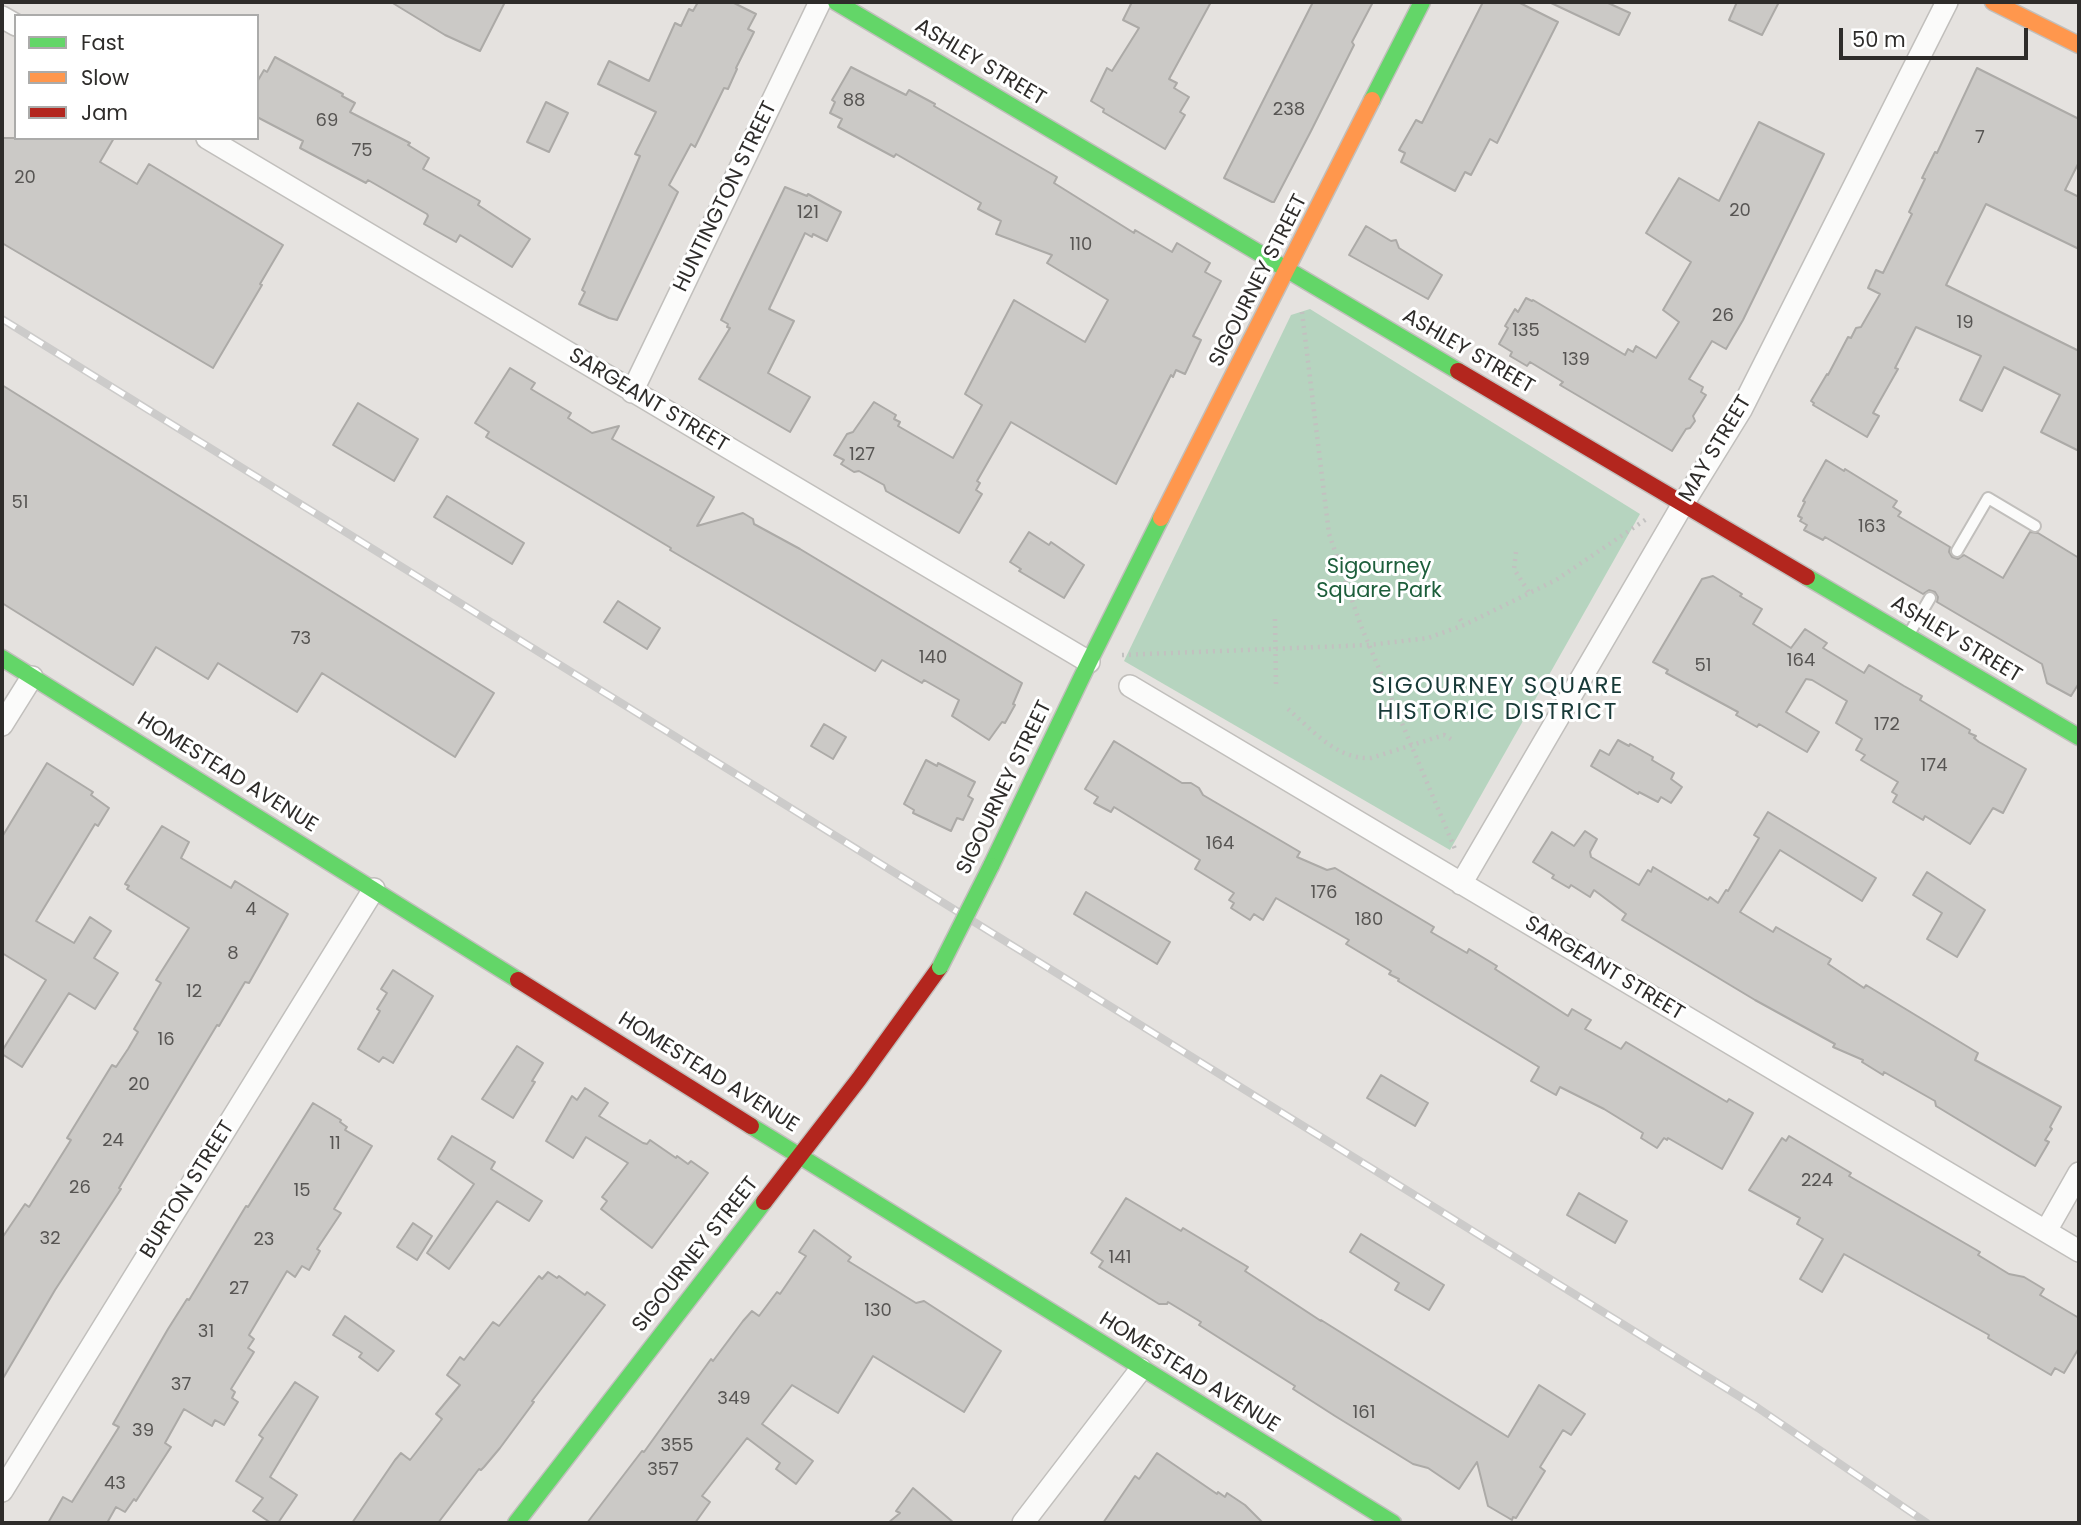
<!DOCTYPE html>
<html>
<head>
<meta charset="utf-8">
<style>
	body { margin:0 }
	#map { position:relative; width:2081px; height:1525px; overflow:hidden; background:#e5e2df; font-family:Poppins,sans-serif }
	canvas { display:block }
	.frame { position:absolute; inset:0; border:4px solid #2e2c2a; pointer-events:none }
	.legend { position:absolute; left:14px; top:14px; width:245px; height:126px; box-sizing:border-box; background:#fff; border:2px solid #ababaa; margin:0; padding:9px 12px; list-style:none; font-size:21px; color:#2e2c2a }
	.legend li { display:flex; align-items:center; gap:14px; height:35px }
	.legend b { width:35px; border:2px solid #ababaa }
	.scale { position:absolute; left:1839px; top:28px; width:189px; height:32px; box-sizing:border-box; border:4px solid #2e2c2a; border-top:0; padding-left:9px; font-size:21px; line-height:24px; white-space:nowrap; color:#2e2c2a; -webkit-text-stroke:5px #fff; paint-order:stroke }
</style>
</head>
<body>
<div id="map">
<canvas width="2081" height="1525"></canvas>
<div class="frame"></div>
<ul class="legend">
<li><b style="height:9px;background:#63d668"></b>Fast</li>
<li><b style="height:9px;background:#ff974d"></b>Slow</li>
<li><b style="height:9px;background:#b3261e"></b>Jam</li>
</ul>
<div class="scale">50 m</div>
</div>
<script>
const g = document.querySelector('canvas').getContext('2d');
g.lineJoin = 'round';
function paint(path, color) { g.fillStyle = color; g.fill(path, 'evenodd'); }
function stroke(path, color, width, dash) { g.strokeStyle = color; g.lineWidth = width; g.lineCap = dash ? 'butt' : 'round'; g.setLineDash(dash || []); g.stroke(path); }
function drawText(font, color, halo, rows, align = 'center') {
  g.font = font + ' Poppins,sans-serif'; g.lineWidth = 6; g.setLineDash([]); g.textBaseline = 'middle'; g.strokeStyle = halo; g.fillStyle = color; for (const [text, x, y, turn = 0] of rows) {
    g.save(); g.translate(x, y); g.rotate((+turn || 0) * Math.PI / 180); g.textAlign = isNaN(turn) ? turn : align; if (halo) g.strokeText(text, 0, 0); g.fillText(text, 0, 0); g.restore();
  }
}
paint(new Path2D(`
	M1310,309l330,205 -190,336 -326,-189 167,-346z`), '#b6d4bf');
const building = new Path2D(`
	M391,2h114l-25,49 -35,-16z
	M698,2h34l24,12 -8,15 6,3 -18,36 1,1 -9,20 -4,-1 -29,59 -4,-3 -22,41 9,7 -61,128 -8,-2 -30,-14 6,-12 -3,-2 58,-134 -5,-2 21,-42 -58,-28 11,-23 40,20 26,-58 6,3 8,-17 4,2z
	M1132,2h79l-42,77 8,4 -3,5 15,9 -9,15 5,3 -20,34 -62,-37 1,-3 -13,-8 16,-33 5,3 27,-43 -16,-8z
	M1313,2h60l-21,40 2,3 -43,86 -37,71h-2l-48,-24z
	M1483,2h35l40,20 -61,121 -7,-4 -19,36 -6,-3 -10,19 -54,-29 4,-9 -6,-3 17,-30 6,3z
	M1549,2h57l24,11 -11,22z
	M1737,2h42l-17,33 -33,-15z
	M275,57l68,37 -1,2 13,7 -5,9 60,31 -2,2 21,13 -6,11 57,32 -2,4 52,34 -18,28 -52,-32 -4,7 -32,-18 4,-8 -1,-2 -59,-34 -2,3 -66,-35 3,-7 -46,-24v-35l7,-12 3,2z
	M851,67l55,28 3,-5 26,14 -1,2 123,71 -3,6 80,50 1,-3 37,22 5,-9 33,20 -5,9 16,9 -28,55 8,4 -16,34 -9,-4 -3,7 -2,-2 -55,109 -105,-62 -34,59 3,2 -4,7 6,4 -23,39 -73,-42 -2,-6 -25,-14 -5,1 -13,-8 3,-4 -10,-5 13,-21 6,-2 21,-30 22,13 -2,4 6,3 -2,4 55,32 29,-53 -17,-11 49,-94 71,42 23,-42 -61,-37 5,-8 -56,-21 5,-13 -23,-12 3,-6 -85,-49 -2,3 -56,-30 4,-8 -12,-6 5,-11 -3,-2z
	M1977,68l102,51v43l-14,28 14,7v52l-93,-45 -40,81 133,66v100l-38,-19 19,-37 -56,-28 -22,44 -22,-11 21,-44 -65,-29 -21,41 3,1 -25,44 6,3 -12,21 -54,-32 1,-2 -3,-2 16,-27 1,1 20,-38 3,1 5,-10 5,-1 19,-33 -12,-6 8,-18 7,3 29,-59 -3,-2 16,-33 -3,-1 13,-26 2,1z
	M546,102l22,11 -19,39 -22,-10z
	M1759,122l65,32 -81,166 -17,29 -14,-8 -23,38 14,8 -2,5 5,3 -13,21 2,5 -5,7 -4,1 -14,22 -112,-66 3,-3 -33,-20 -3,4 -17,-10 2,-4 -13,-8 9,-16 -3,-2 10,-17 3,3 8,-14 6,3 1,-1 92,55 3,-6 5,3 3,-6 20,12 23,-36 -16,-12 28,-48 -45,-29 33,-55 40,23z
	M2,138h112l-14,24 37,22 12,-20 134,81 -23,39 2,1 -49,83 -211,-125z
	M785,187l22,9 1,-2 33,18 -14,29 -14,-7 -1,3 -7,-4 -36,76 25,12 -26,52 42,24 -20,35 -91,-53 31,-51 -3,-1 1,-3 -7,-4z
	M1366,226l25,15 5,-1 3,8 43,27 -14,24 -79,-44z
	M510,368l25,15 -4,6 40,24 -3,5 24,15 27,-7 -7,13 102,58 -17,29 46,-13 10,6 1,5 46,25 222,134 -9,21 2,1 -10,18 -3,-1 -13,18 -37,-24 7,-16 -35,-20 -2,3 -40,-23 -7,11 -205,-121 1,-2 -185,-111 3,-5 -14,-9z
	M2,385l492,308 -39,64 -133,-84 -25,39 -79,-49 -10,16 -52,-32 -23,38 -131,-82z
	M358,403l60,36 -24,42 -61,-36z
	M1826,460l18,11 1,-2 52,32 -4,6 8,5 -3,4 52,31 -1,5 3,5 6,2 6,-4 39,23 27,-46 8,1 41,25v125l-8,13 -24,-13 -5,-19 -105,-62 1,-5 -3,-5 -6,-2 -6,4 -98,-57 -2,3 -19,-10 3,-5 -7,-4 2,-3 -4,-2 7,-14 -2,-1z
	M447,496l77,47 -12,21 -78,-47z
	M1029,532l20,13 2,-3 33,23 -20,33 -45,-27 2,-2 -11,-7z
	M1713,576l29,18 -2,2 22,13 -9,15 38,24 14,-19 22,14 -4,5 41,25 5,-8 35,21 18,10 -2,4 50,30 -1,3 7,3 -2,2 5,4 47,27 -23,44 -10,-5 -23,36 -45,-28 -2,4 -30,-18 4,-7 -5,-3 6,-10 -37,-22 4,-5 -9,-5 6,-11 -26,-16 11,-22 -35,-21 -6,-1 -20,33 33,20 -12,20 -48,-28 -2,3 -21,-12 2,-3 -72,-39 2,-3 -15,-8 49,-83z
	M618,601l42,27 -13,21 -43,-27z
	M824,724l22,13 -13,22 -22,-13z
	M1618,740l11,6 1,-2 23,13 -1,3 22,13 -3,6 11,8 -11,16 -10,-6 -3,5 -19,-10 -1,2 -47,-28 9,-16 9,5z
	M1114,741l68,42h9l8,5 4,7 97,57 -3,5 30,13 8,-2 99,59 -3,5 36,21 2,-4 28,17 -2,3 73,47 4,-7 19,11 -6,9 36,20 5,-7 101,60 2,-3 24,14 -31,56 -54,-31 -1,2 -3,-2 -7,10 -16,-10 2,-5 -39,-24 -44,-22 -4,8 -25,-14 8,-14 -141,-86 1,-2 -10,-5 2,-3 -45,-27 3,-4 -73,-42 -13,22 -9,-6 -4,6 -19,-12 3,-5 -5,-3 5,-7 -39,-24 5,-9 -86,-53 -3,5 -17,-9 4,-6 -13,-8z
	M926,760l11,6 1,-3 37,19 -7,14 5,3 -10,21 -6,-2 -6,13 -38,-18 1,-3 -10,-6z
	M47,763l46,29 -2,3 18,13 -11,18 -3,-2 -59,97 38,22 16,-26 21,14 -17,27 24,15 -23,36 -26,-16 -47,74 -20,-13v-3l44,-71 -44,-27v-116z
	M1768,812l108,66 -14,23 -82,-51 -40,62 33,20 3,-5 41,24 14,8 -3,5 36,24 2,-3 112,68 -3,7 86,47 -11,20 2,2 -7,11 4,2 -14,24 -99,-60 -1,-5 -51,-29 -1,3 -21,-13 1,-2 -30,-13 2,-3 -80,-44 -133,-80 4,-6 -32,-24 -4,7 -19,-12 -2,3 -17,-10 2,-3 -21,-13 19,-30 22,14 11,-15 12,8 -7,13 1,5 48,28 9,-15 3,2 2,-5 55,33 2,-3 8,6 8,-13 2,1 31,-53 -5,-3z
	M162,826l27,16 -8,16 50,30 4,-7 53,33 -39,69 -4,-1 -26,44 -2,-1 -98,163 2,1 -66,101 -53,90v-142l23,-34 4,3 42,-67 -4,-2 45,-73 4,2 12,-18 10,-17 -4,-3 27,-46 -5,-3 33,-52 -62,-39 2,-3 -4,-2z
	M1927,872l58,38 -28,47 -30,-18 15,-26 -29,-18z
	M1086,892l84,50 -13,22 -83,-50z
	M393,970l40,26 -40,67 -10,-6 -4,5 -21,-13 22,-38 -3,-2 10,-16 -6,-4z
	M517,1046l26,17 -11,18 3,1 -22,36 -31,-19z
	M1381,1075l47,28 -13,23 -48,-28z
	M585,1088l23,15 -9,13 44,27 4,1 3,-4 26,18 1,-2 11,8 3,-3 17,12 -56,75 -51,-39 6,-8 -5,-4 26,-34 -42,-26 -13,21 -27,-17 26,-45 5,4z
	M313,1103l28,17 -1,2 7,5 -2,3 27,16 -38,63 7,4 -24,36 3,2 -11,19 -7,-4 -7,11 -8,-6 -38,64 5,4 -6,9 6,4 -23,37 4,3 -3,6 6,4 -14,23 -9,-5 -3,6 -28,-17 -19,34 6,4 -35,54 -2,-2 -9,13 -9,-5 -9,16h-59l15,-26 9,5 47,-75 -6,-3 55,-95 19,-30 2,1 57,-94 2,1z
	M452,1136l43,26 -4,7 51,32 -13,20 -32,-20 -48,68 -22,-16 47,-69 -36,-25z
	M1789,1136l62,37 -2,3 131,76 -2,3 31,19 15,3 20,12 -4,6 39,23v30l-15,25 -9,-5 -4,7 -63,-37 1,-3 -145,-81 -22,38 -22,-13 23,-40 -26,-15 3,-6 -51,-28 33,-52 4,3z
	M1579,1193l48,28 -12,22 -48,-28z
	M1126,1198l55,33 2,-3 65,39 -3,4 76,50v-1l187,117 31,-52 46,29 -14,21 -8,-5 -23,37 5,4 -29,47 -3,-1 -1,3 -24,-14 -11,-44 -18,27 -31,-21 -15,-4 -78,-48 -42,-27 2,-3 -96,-61 2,-3 -33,-20 -1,2h-8l-60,-37 4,-6 -12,-8z
	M413,1223l19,13 -15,24 -20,-13z
	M814,1230l37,27 -3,4 68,42 8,-2 77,50 -37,61 -91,-56 -35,57 -46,-28 -30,39 51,37 -17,23 -20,-15 4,-6 -33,-25 -45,58 8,6 -15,21h-108l55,-72 2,1 67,-93 2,2 30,-40 9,-10 7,5 18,-24 3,2 26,-38 -7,-4z
	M1361,1234l83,51 -15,25 -34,-20 4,-7 -49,-31z
	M548,1272l9,6 2,-2 26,19 2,-3 18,13 -73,96 2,1 -34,46 -16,19 -3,3 -2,-1 -41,54h-86l43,-63 6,-7 9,7 32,-41 -6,-5 24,-29 -13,-10 13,-18 4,3 29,-38 6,4 40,-50 3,3z
	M345,1316l49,35 -16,20 -19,-14 3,-4 -29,-18z
	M295,1382l23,15 -48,80 27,18 -19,28h-7l-18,-12 10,-13 -27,-17 27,-43 -4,-3z
	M1157,1453l60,41 1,-2 7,5 2,-4 18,12 18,18h-160l32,-47 4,3z
	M913,1488l41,35h-66l12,-10 -4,-2z`);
paint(building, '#cbc9c6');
stroke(building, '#acaaa7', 2);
const lane = new Path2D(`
	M1957,551l31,-53 47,28
	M1909,634l21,-36`);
const street = new Path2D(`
	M2,17l14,8
	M207,138l882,524
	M632,392l188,-390
	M1130,686l949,565
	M2,725l30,-48
	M1461,884l222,-380 58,-94 206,-408
	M2046,1231l33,-58
	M2,1491l372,-602
	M1023,1523l118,-154`);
const fast = new Path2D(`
	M836,2l622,369
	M1372,100l50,-98
	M1807,577l272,160
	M2,658l516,322
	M991,866l98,-204 72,-144
	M751,1126l642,397
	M516,1523l248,-321`);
const slow = new Path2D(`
	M1993,2l86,43
	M1161,518l211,-418`);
const jam = new Path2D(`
	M1458,371l349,206
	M518,980l233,146
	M764,1202l95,-123 81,-112`);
stroke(lane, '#c1bfbc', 14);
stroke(street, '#c1bfbc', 24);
stroke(fast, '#c1bfbc', 19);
stroke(slow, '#c1bfbc', 19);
stroke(jam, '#c1bfbc', 19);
stroke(new Path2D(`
	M1302,312l27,222 32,92 94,223
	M1516,552l-2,17 16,25
	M1275,619l1,66
	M1460,619l4,6
	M1122,655l247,-10 59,-7 36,-13 92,-45 92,-62
	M1288,709c24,21 49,51 83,49l73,-23 7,4`), '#c2c1c0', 4.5, [2, 5]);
stroke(lane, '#fbfbfa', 10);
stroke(street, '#fbfbfa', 21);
stroke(fast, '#63d668', 16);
stroke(slow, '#ff974d', 16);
stroke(jam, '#b3261e', 16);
const rail = new Path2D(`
	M2,319l1756,1089 169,115`);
stroke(rail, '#cccbca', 8);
stroke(rail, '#fff', 5, [16]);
const fastBridge = new Path2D(`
	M940,967l51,-101`);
stroke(fastBridge, '#c1bfbc', 19, []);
stroke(fastBridge, '#63d668', 16);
drawText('18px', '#575553', null, [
	["88",854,101],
	["238",1289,110],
	["69",327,121],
	["7",1980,138],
	["75",362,151],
	["20",25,178],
	["20",1740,211],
	["121",808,213],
	["110",1081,245],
	["26",1723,316],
	["19",1965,323],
	["135",1526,331],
	["139",1576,360],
	["127",862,455],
	["51",20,503],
	["163",1872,527],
	["73",301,639],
	["140",933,658],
	["164",1801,661],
	["51",1703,666],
	["172",1887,725],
	["174",1934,766],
	["164",1220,844],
	["176",1324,893],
	["4",251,910],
	["180",1369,920],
	["8",233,954],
	["12",194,992],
	["16",166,1040],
	["20",139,1085],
	["24",113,1141],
	["11",335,1144],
	["224",1817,1181],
	["26",80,1188],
	["15",302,1191],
	["32",50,1239],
	["23",264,1240],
	["141",1120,1258],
	["27",239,1289],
	["130",878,1311],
	["31",206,1332],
	["37",181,1385],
	["349",734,1399],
	["161",1364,1413],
	["39",143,1431],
	["355",677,1446],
	["357",663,1470],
	["43",115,1484]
]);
drawText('21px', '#2e2c2a', '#fff', [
	["ASHLEY STREET",980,63,31],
	["HUNTINGTON STREET",726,197,-64],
	["SIGOURNEY STREET",1259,281,-63],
	["ASHLEY STREET",1468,352,30],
	["SARGEANT STREET",648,401,31],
	["MAY STREET",1716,449,-59],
	["ASHLEY STREET",1956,640,31],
	["HOMESTEAD AVENUE",227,773,32],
	["SIGOURNEY STREET",1005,788,-64],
	["SARGEANT STREET",1604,969,31],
	["HOMESTEAD AVENUE",708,1073,32],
	["BURTON STREET",188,1190,-58],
	["SIGOURNEY STREET",696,1255,-52],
	["HOMESTEAD AVENUE",1189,1373,32]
]);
drawText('21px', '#1d5e3b', '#fff', [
	["Sigourney",1379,568],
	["Square Park",1379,592]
]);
g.letterSpacing = '2px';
drawText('23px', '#173937', '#fff', [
	["SIGOURNEY SQUARE",1498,687],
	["HISTORIC DISTRICT",1498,713]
]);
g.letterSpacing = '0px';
</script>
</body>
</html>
